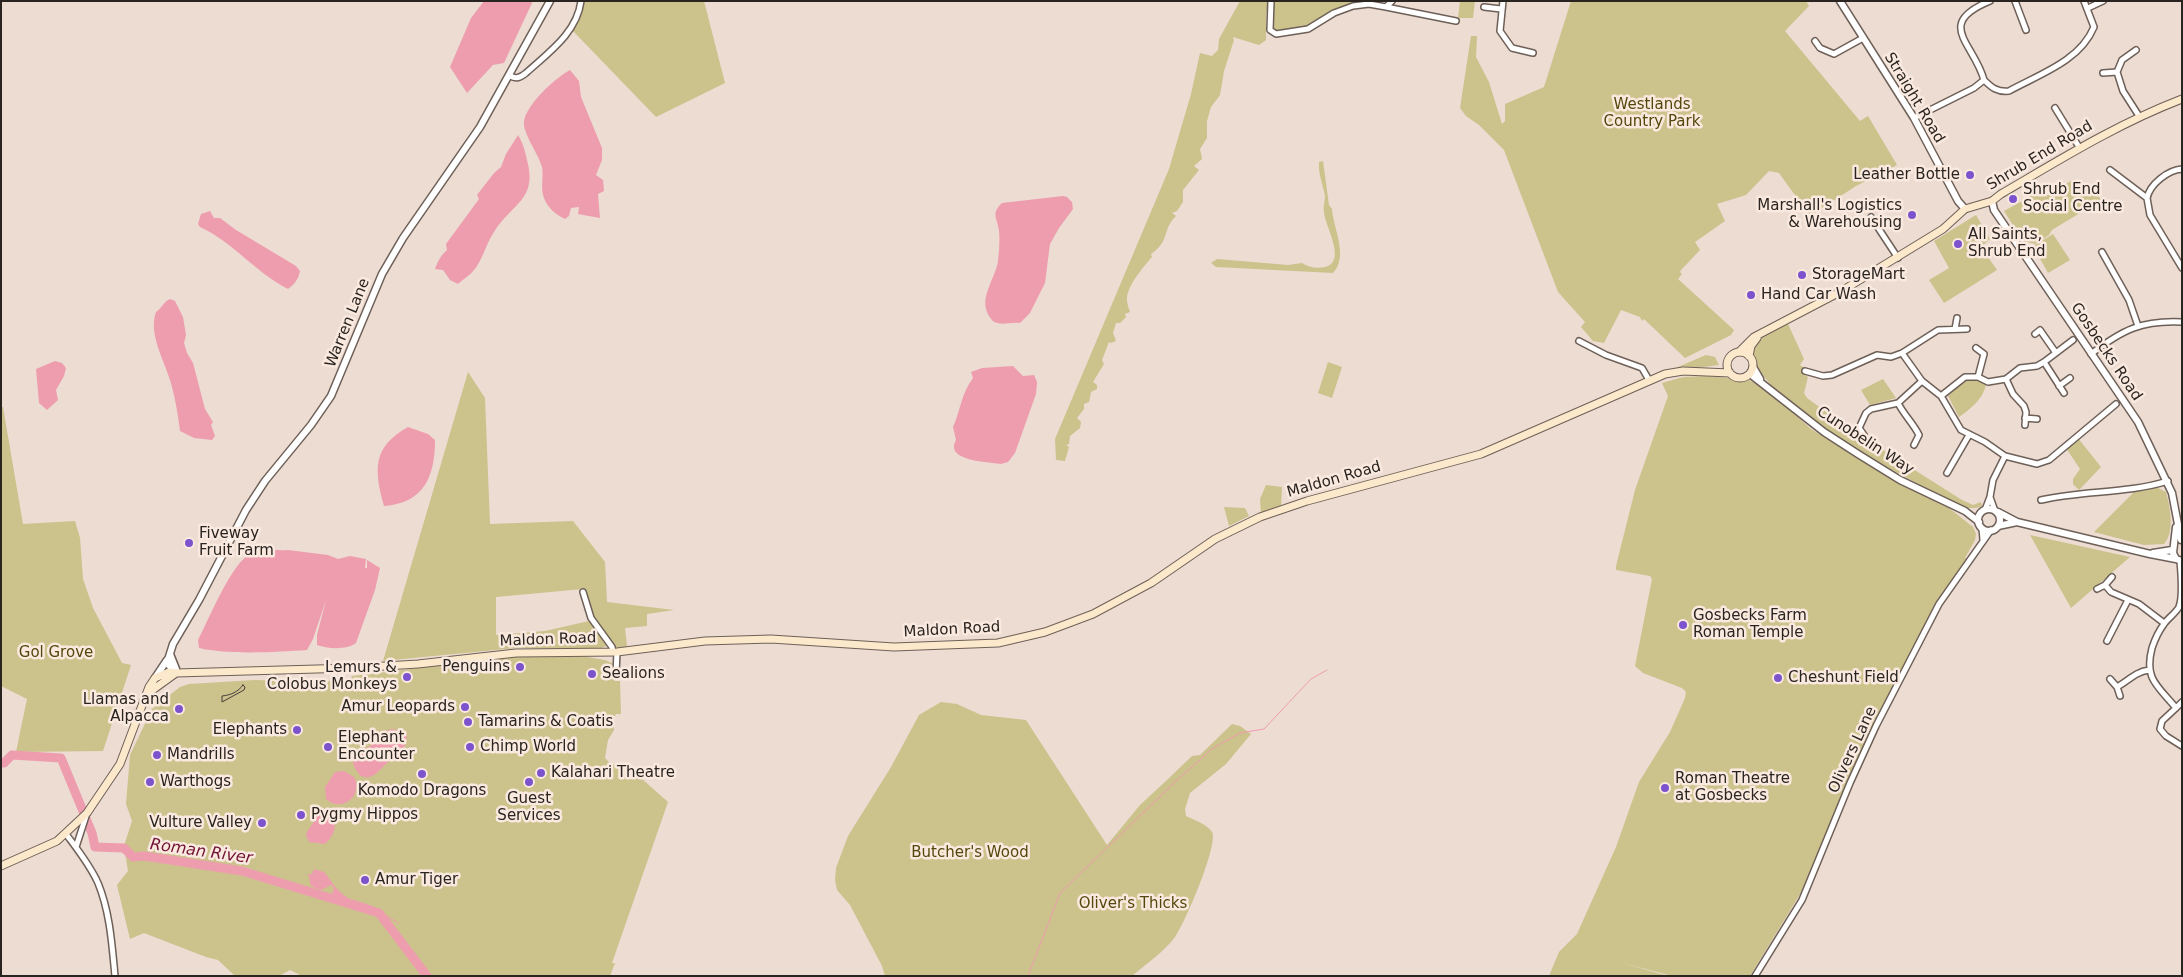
<!DOCTYPE html>
<html>
<head>
<meta charset="utf-8">
<style>
	body { margin:0 }
	#map { position:relative; width:2183px; height:977px; overflow:hidden; background:#ecdcd2; font-family:"DejaVu Sans",sans-serif }
	canvas { display:block }
	.frame { position:absolute; inset:0; border:2px solid #2a2420; pointer-events:none }
</style>
</head>
<body>
<div id="map">
<canvas width="2183" height="977"></canvas>
<div class="frame"></div>
</div>
<script>
const g = document.querySelector('canvas').getContext('2d');
g.lineJoin = 'round';
function paint(path, color) { g.fillStyle = color; g.fill(path, 'evenodd'); }
function stroke(path, color, width, dash) { g.strokeStyle = color; g.lineWidth = width; g.lineCap = dash ? 'butt' : 'round'; g.setLineDash(dash || []); g.stroke(path); }
function drawText(font, color, halo, rows, align = 'center') {
  g.font = font + ' "DejaVu Sans",sans-serif'; g.lineWidth = 5; g.setLineDash([]); g.textBaseline = 'middle'; g.strokeStyle = halo; g.fillStyle = color; for (const [text, x, y, turn = 0] of rows) {
    g.save(); g.translate(x, y); g.rotate((+turn || 0) * Math.PI / 180); g.textAlign = isNaN(turn) ? turn : align; if (halo) g.strokeText(text, 0, 0); g.fillText(text, 0, 0); g.restore();
  }
}
paint(new Path2D(`
	M580,1h124l21,82 -69,34 -83,-86z
	M1240,1h29l-3,14v25l-7,5 -26,-8 1,3 -10,31 -4,24 -9,12 -4,14v17l-7,11 2,10 -8,7 5,4 -16,20v12l-6,9 -5,2 4,3c-15,15 -5,24 -25,38l1,3c-8,9 -26,30 -25,43 0,4 2,9 3,12l-5,2 1,3 -6,6h-4l-3,10 3,8 -5,2 -2,-1 -7,18 2,4 -11,18 4,3v4l-6,3 -2,10 -5,2v5l-7,9 4,4 -1,6 -10,8 -1,8 -3,1 3,2 -4,14 -9,-1 -1,-21 114,-270 22,-75 9,-41 12,3 6,-6 1,-11z
	M1271,1h90l-11,4 -36,21 -38,8 -7,-10z
	M1460,1h15l-2,17h-15z
	M1571,1h235l3,5 -24,25 75,90 8,-5 29,49 -41,21 -46,30 -31,-43 -10,-2 -23,24 -29,9 8,17 -30,21 5,8 -19,20 -1,2 2,2 -4,5 56,51 -3,5 -46,23 -41,-39 -2,2 -2,-4 -19,-7 -17,33 -11,-2 -12,-14 4,-5 -27,-30 -54,-142 -25,-25 -13,-9 -6,-8 11,-72h6l-1,21 13,25 13,42 3,-3v-17l39,-17z
	M1323,161l6,44 3,4c1,18 17,48 1,64l-117,-6 -5,-4 6,-4 71,6 14,-2c6,4 15,6 23,4 23,-5 -1,-43 -1,-55 -1,-5 1,-11 1,-16 -2,-12 -7,-22 -6,-34z
	M2074,179l7,11 10,-6 10,16 -49,30 -3,5 -14,9 -8,-2 -2,2 -21,-33 38,-21 4,6z
	M1976,215l14,24 -9,8 16,23 -53,33 -15,-23 20,-12 -15,-27z
	M2053,234l17,26 -22,13 -15,-27z
	M1788,324l16,35 -4,6 6,4 -3,5 5,3 -4,16 3,5 43,31 112,71 11,5 8,-3 1,4 -6,2h-9c-45,-21 -218,-106 -214,-160l10,-12z
	M1706,355l9,2 4,8 -53,7z
	M1328,362l14,5 -10,31 -14,-5z
	M468,372l17,26 5,126 83,-3 32,41 2,40 67,8 -27,4v12l-22,2 2,19 -12,1 -22,-32 -10,-27 -87,8v38l49,-4 44,-10 20,24 -8,3h-85l-133,13z
	M1708,376l41,4 20,11 42,38 82,50 56,29 24,19 3,7 -1,6 -10,18 2,1 -35,52 -24,45 -51,104 -52,126 -55,90h-78l-53,-14 49,14h-119l10,-24 18,-18 39,-87 23,-65 31,-50 15,-34 1,-6 -4,-4 -39,-15 -8,-7 17,-87 -2,-3 -34,-6v-4l19,-76 33,-94 -6,-13 21,-6z
	M1967,378l19,4c0,14 -16,28 -27,35l-11,-21z
	M1883,379l13,19 -26,7 -9,-15z
	M1,407h2l20,117 52,-3 5,17 3,41 10,29 29,55 9,2 -28,86 -87,1 11,-53 -26,-13z
	M2078,438l23,29 -22,23 -6,-6v-5l7,-10 -14,-21z
	M1266,485l16,2 -1,21 -20,6 -1,-15z
	M2156,487l10,5c4,14 9,40 -2,52l-20,1 -50,-13 40,-40z
	M1224,507l21,1 4,8 -20,10z
	M2030,535l100,22 -59,51z
	M570,654l35,6 9,4 1,3 -3,10 3,4h5l1,33h-5l-3,5 1,11 -6,10 -3,18 5,5 23,8 35,31 -56,161h3l-5,13h-308l-12,-6 -11,6h-44l-17,-16 -12,-3 -62,-24 -14,6 -13,-54 11,-14 -4,-25 8,-25 -6,-17 4,-49 22,-46 28,-22 9,-3 66,-4 71,2 14,-4 11,1 1,-3 169,-20z
	M941,702l16,2 24,11 45,5 81,125 33,-40 28,-26 24,-23 8,-1 32,-31 8,2 11,8 -25,30 -36,29 -5,16 1,7c8,4 21,8 26,16 7,12 -28,93 -37,105 -11,15 -28,26 -43,39h-247l-3,-10 -32,-61 -13,-15 -2,-10 1,-12 12,-32 43,-69 28,-52z`), '#ccc28c');
paint(new Path2D(`
	M484,1h47l1,2 -28,60 -11,2 -26,28 -17,-26 21,-49z
	M570,70l9,11 2,16 21,51v12l-6,15 7,5 1,11 -6,3 2,24 -22,-4 1,-7 -8,1 -2,8 -4,3c-9,-4 -18,-12 -21,-21 -4,-10 0,-21 -2,-31 -3,-12 -20,-35 -18,-46 3,-17 31,-43 46,-51z
	M518,135c5,8 7,16 9,25 11,40 -15,43 -33,72 -7,10 -10,23 -17,34 -5,8 -12,12 -19,18l-8,-4 -7,-10 -8,-1c3,-8 6,-14 12,-19l-1,-6 33,-45 -2,-4 17,-22 7,-6 5,-13z
	M1063,196l4,1 5,5 1,7 -14,19 -9,16 -5,39 -15,30 -10,10c-11,-2 -24,6 -31,-7 -11,-18 6,-36 9,-55 1,-9 2,-21 1,-30 -1,-12 -9,-17 3,-28z
	M210,211l4,7h6l16,12 60,36 4,5c-1,7 -6,14 -12,18 -32,-16 -55,-47 -88,-62l-2,-3 3,-10z
	M170,299l5,2 8,16 3,18 -2,8 3,10 6,10 12,46 8,13 -2,3 4,11 -3,4 -18,-2 -14,-7c-2,-16 -5,-35 -10,-51 -6,-20 -22,-47 -14,-68 6,-4 7,-10 14,-13z
	M55,361l7,2 4,5 -2,8 -8,14 2,10 -11,10 -8,-7 -3,-34z
	M1013,366l10,10 11,-1 3,7 -1,12 -21,59 -7,9 -7,2c-13,-2 -57,-3 -45,-24l-3,-13c8,-18 8,-33 20,-49l-2,-6 11,-4z
	M408,427l20,7 7,6c0,37 -11,63 -51,66 -10,-36 -12,-59 24,-79z
	M288,550l40,5 10,4 12,-3 16,3 -1,9h2v-8l13,8 -5,22 -19,53c-9,7 -28,6 -39,2v-10l9,-35 -13,39 -6,11c-30,2 -79,5 -108,-2l-1,-8c11,-21 33,-76 52,-86 10,-6 26,-3 38,-4z
	M391,729l15,3c4,15 -9,24 -19,31 -8,7 -14,18 -26,13 -6,-6 -10,-14 -8,-23l6,-4c15,1 19,-15 32,-20z
	M344,771l10,6c10,17 -11,37 -28,22l-1,-12 10,-15z
	M323,809l9,3c6,12 3,23 -7,32l-16,-2 -3,-7c3,-9 10,-13 12,-23z
	M314,869l10,3c9,11 14,22 30,29l-13,-2 -9,-5 2,-6 -3,-3 -10,5c-14,-4 -9,-5 -13,-16h4z`), '#ee9daf');
stroke(new Path2D(`
	M353,900l18,6 27,17
	M1028,976l32,-83 116,-112 37,-33 27,-15 24,-4 47,-50 16,-9`), '#ee9daf', 1);
stroke(new Path2D(`
	M1,763h3l8,-8 49,3 31,75 3,14 29,1 9,9 11,-1 98,15 137,42 48,63`), '#ee9daf', 9);
const minor = new Path2D(`
	M1271,1l-1,29 6,4 32,-5 26,-16 19,-7 16,-2 17,3 6,-6
	M1503,1l-3,30 12,17 21,5
	M2015,1l11,29
	M1386,7l70,14
	M1484,7l17,2
	M2088,8l15,-7
	M1815,41l5,7 14,6 29,-16
	M2136,50l-14,10 -5,12 6,19 16,25
	M2103,73l14,-1
	M510,76c6,3 10,2 16,-3 22,-20 51,-40 55,-72
	M1984,80c8,8 13,12 25,11 31,-17 71,-30 85,-64l-10,-26
	M2055,108l24,39
	M1914,118l60,-30 10,-8c-10,-37 -50,-56 6,-79
	M2110,170l37,28 3,17 32,53
	M2147,198c3,-14 21,-28 35,-29
	M1871,217l27,41
	M2102,252l27,48 9,26
	M1955,329l2,-11
	M2035,334l5,-4 16,23
	M1579,341l27,14 36,13 7,12
	M1976,348l8,6 -6,23
	M1902,353l20,28 19,15 20,34 24,12 20,14 32,8 12,-4 67,-56
	M2091,354c31,-24 51,-34 91,-32
	M2044,362l20,31
	M1805,371l18,5 9,-1 45,-20 14,2 11,-4 36,-23 29,-1
	M2006,379l7,15 11,12 2,6 -1,13
	M2059,386l11,-8
	M1941,396l24,-19h13l10,5 18,-3 14,-11 17,-2 7,-4 29,-22
	M1898,403c6,12 15,20 21,32l-5,10
	M2025,418l12,1
	M1864,435l-5,-7 7,-15 5,-4 27,-6 24,-22
	M1947,473l22,-38
	M1990,497l5,14
	M2041,500c42,-10 85,-6 127,-19
	M1985,510l5,-13 3,-17 12,-24
	M1982,528l1,12
	M2180,561c1,11 3,36 -1,46 -3,6 -11,11 -15,17 -6,8 -9,15 -12,24 -8,31 5,37 24,60l6,-6
	M2112,577l-7,8 6,7 28,12 25,19
	M2097,589l8,-4
	M583,592l8,26 21,29 1,5
	M2107,641l21,-41
	M616,674l1,-22
	M2110,679l7,8c11,-6 18,-15 32,-17
	M2117,687l3,9
	M2176,708l-14,13 -2,8 6,7 16,10
	M66,834c11,15 24,31 32,49 12,29 14,62 17,93
	M76,847l11,-34
	M1755,976l47,-76 48,-117 26,-57 63,-122 52,-74`);
const tertiary = new Path2D(`
	M1840,1l74,117 44,83 7,8
	M1992,201l2,9 144,212 34,71 9,47
	M1753,367l7,12
	M1750,374l74,58 34,22 42,26 65,31 14,11
	M1978 520a11 11 0 1 1 22 0a11 11 0 1 1-22 0Z
	M1998,512l19,10 133,32 26,5
	M1998,526l19,-4
	M2176,527l-3,26 3,6 6,2
	M2153,553l19,-3
	M170,654l6,15v4
	M175,673l-8,-10 6,-19 26,-44 47,-90 19,-29 46,-56 20,-29 51,-122 21,-36 77,-111 70,-126
	M155,678l12,-18`);
const secondary = new Path2D(`
	M1739,352l15,-15 86,-45 103,-63 22,-20 27,-8 9,-7c60,-35 116,-70 181,-95
	M1727 365a13 13 0 1 1 26 0a13 13 0 1 1-26 0Z
	M1749,356l2,-10 6,-8
	M147,694l29,-21
	M1,866l56,-25 30,-28 33,-49 29,-77 6,-9 14,-6 7,1 176,-5 66,-4 98,-11 101,-1 88,-11 66,-2 123,8 104,-4 47,-11 48,-18 58,-31 64,-44 45,-22 47,-16 174,-47 184,-80 18,-3 47,2`);
stroke(minor, '#6e6058', 8);
stroke(tertiary, '#6e6058', 9);
stroke(secondary, '#6e6058', 9);
stroke(minor, '#fff', 5);
stroke(tertiary, '#fff', 6);
stroke(secondary, '#fce8ca', 7);
stroke(new Path2D(`
	M243,685l2,2 -1,3 -22,12v-6c9,-1 16,-4 21,-11z`), '#463e3a', 1);
for (const [x, y, r, color] of [
	[1970,175,5,"#7c53cd"],
	[2013,199,5,"#7c53cd"],
	[1912,215,5,"#7c53cd"],
	[1958,244,5,"#7c53cd"],
	[1802,275,5,"#7c53cd"],
	[1751,295,5,"#7c53cd"],
	[189,543,5,"#7c53cd"],
	[1683,625,5,"#7c53cd"],
	[520,667,5,"#7c53cd"],
	[592,674,5,"#7c53cd"],
	[407,677,5,"#7c53cd"],
	[1778,678,5,"#7c53cd"],
	[465,707,5,"#7c53cd"],
	[179,709,5,"#7c53cd"],
	[468,722,5,"#7c53cd"],
	[297,730,5,"#7c53cd"],
	[328,747,5,"#7c53cd"],
	[470,747,5,"#7c53cd"],
	[157,755,5,"#7c53cd"],
	[541,773,5,"#7c53cd"],
	[422,774,5,"#7c53cd"],
	[150,782,5,"#7c53cd"],
	[529,782,5,"#7c53cd"],
	[1665,788,5,"#7c53cd"],
	[301,815,5,"#7c53cd"],
	[262,823,5,"#7c53cd"],
	[365,880,5,"#7c53cd"]
]) { const dot = new Path2D(); dot.arc(x, y, r, 0, 2 * Math.PI); g.fillStyle = color; g.fill(dot); stroke(dot, '#f9e9df', 2); }
drawText('15px', '#2a2420', '#f9e9df', [
	["Straight Road",1914,98,59],
	["Shrub End Road",2040,156,-31],
	["Warren Lane",348,323,-68],
	["Gosbecks Road",2106,352,56],
	["Cunobelin Way",1865,441,33],
	["Maldon Road",1334,480,-16],
	["Maldon Road",952,630,-3],
	["Maldon Road",548,640,-2],
	["Olivers Lane",1853,750,-65]
]);
drawText('15px', '#53480c', '#f9e9df', [
	["Westlands",1652,105],
	["Country Park",1652,122],
	["Gol Grove",56,653],
	["Butcher's Wood",970,853],
	["Oliver's Thicks",1133,904]
]);
drawText('15px', '#2a2420', '#f9e9df', [
	["Leather Bottle",1960,175,"right"],
	["Shrub End",2023,190],
	["Social Centre",2023,207],
	["Marshall's Logistics",1902,206,"right"],
	["& Warehousing",1902,223,"right"],
	["All Saints,",1968,235],
	["Shrub End",1968,252],
	["StorageMart",1812,275],
	["Hand Car Wash",1761,295],
	["Fiveway",199,534],
	["Fruit Farm",199,551],
	["Gosbecks Farm",1693,616],
	["Roman Temple",1693,633],
	["Penguins",510,667,"right"],
	["Lemurs &",397,668,"right"],
	["Colobus Monkeys",397,685,"right"],
	["Sealions",602,674],
	["Cheshunt Field",1788,678],
	["Llamas and",169,700,"right"],
	["Alpacca",169,717,"right"],
	["Amur Leopards",455,707,"right"],
	["Tamarins & Coatis",478,722],
	["Elephants",287,730,"right"],
	["Elephant",338,738],
	["Encounter",338,755],
	["Chimp World",480,747],
	["Mandrills",167,755],
	["Kalahari Theatre",551,773],
	["Roman Theatre",1675,779],
	["at Gosbecks",1675,796],
	["Warthogs",160,782],
	["Komodo Dragons",422,791,"center"],
	["Guest",529,799,"center"],
	["Services",529,816,"center"],
	["Pygmy Hippos",311,815],
	["Vulture Valley",252,823,"right"],
	["Amur Tiger",375,880]
], 'left');
drawText('italic 16px', '#701234', '#f9e9df', [
	["Roman River",201,852,8]
]);
</script>
</body>
</html>
